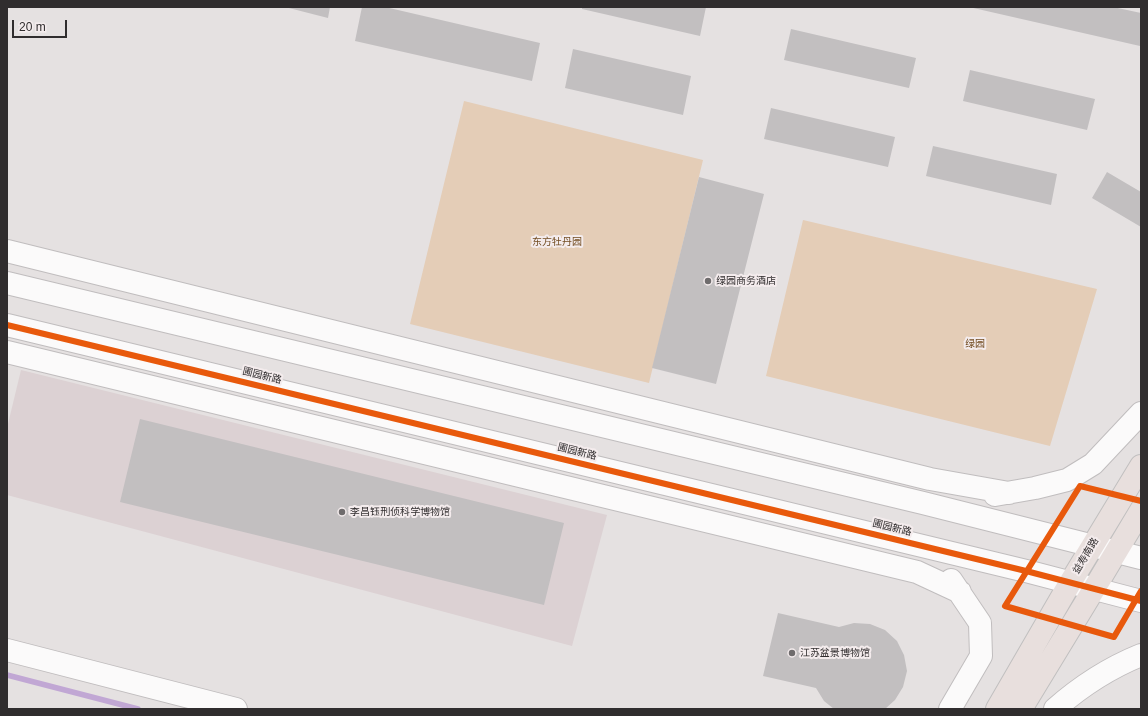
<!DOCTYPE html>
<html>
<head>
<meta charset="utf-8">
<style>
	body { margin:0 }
	#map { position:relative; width:1148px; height:716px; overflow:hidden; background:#e5e1e1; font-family:Helvetica,sans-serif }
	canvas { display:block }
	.frame { position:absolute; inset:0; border:8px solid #302d2e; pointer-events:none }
	.scale { position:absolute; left:12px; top:20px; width:55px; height:18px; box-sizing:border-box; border:2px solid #302d2e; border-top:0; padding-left:5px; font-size:12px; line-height:14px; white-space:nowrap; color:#302d2e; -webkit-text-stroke:3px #f4eced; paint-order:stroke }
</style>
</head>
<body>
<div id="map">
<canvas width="1148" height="716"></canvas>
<div class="frame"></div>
<div class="scale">20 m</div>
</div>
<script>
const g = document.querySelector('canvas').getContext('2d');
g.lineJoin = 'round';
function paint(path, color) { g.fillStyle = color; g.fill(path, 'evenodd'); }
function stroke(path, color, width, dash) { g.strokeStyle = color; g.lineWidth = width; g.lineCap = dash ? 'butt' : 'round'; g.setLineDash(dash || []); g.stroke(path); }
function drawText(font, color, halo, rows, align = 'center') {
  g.font = font + ' Helvetica,"Noto Sans SC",sans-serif'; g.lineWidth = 4; g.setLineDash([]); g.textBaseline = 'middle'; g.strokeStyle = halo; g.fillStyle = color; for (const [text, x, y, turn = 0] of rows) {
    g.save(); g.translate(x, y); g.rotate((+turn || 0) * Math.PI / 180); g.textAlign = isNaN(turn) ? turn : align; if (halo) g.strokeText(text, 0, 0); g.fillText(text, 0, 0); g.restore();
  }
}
paint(new Path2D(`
	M21,370l586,145 -35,131 -565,-151v-67z`), '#dcd1d3');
paint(new Path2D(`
	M464,101l239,59 -54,223 -239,-59z
	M803,220l294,69 -47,157 -284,-70z`), '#e4cdb7');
stroke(new Path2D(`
	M7,675l131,34`), '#c1a7d4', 5.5);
paint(new Path2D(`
	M285,7h45l-2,11z
	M362,7h23l155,36 -8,38 -177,-40z
	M582,7h124l-6,29 -118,-27z
	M969,7h144l28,6v27l-1,6z
	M791,29l125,29 -7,30 -125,-28z
	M573,49l118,27 -8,39 -118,-27z
	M970,70l125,29 -8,31 -124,-29z
	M771,108l124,29 -7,30 -124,-28z
	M933,146l124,28 -6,31 -125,-29z
	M1107,172l34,20v35l-49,-29z
	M699,177l65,17 -48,190 -64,-16z
	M140,419l424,104 -20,82 -424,-103z
	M778,613l61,14 15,-4 16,1 15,6 12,11 7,14 3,16 -4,16 -8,13 -10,9h-51l-10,-8 -8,-13 -53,-12z`), '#c2bfc0');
const minor = new Path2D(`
	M7,251l923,228 79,14
	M7,283l916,220 218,55
	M7,325l1019,246 115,30
	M7,352l910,220 43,20
	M995,495l40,-7 32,-8 26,-16 48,-51
	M7,650l229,59
	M950,709l31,-53 -1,-33 -29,-43
	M1055,709c26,-23 54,-41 86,-54`);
const major = new Path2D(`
	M997,709l73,-126 71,-117
	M1021,709l73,-120 47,-79`);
stroke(minor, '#c0bdbe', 24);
stroke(major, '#c0bfbf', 24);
stroke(minor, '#fbfafa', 22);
stroke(major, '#e8dfdd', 22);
stroke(new Path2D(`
	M7,325l1019,246 115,30
	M1141,501l-61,-15 -75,120 109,31 27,-46`), '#e8590c', 6);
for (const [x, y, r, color] of [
	[708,281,4,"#6f6c6d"],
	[342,512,4,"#6f6c6d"],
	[792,653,4,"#6f6c6d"]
]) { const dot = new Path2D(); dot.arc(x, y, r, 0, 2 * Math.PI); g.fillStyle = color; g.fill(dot); stroke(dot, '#f4eced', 1.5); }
drawText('10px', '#714b20', '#f4eced', [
	["东方牡丹园",557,242],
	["绿园",975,344]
]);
drawText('10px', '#302d2e', '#f4eced', [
	["绿园商务酒店",716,281],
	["李昌钰刑侦科学博物馆",350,512],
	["江苏盆景博物馆",800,653]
], 'left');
drawText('10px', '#302d2e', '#f4eced', [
	["圃园新路",262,376,14],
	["圃园新路",577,452,14],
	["圃园新路",892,528,14],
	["益寿南路",1086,556,-59]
]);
</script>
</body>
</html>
